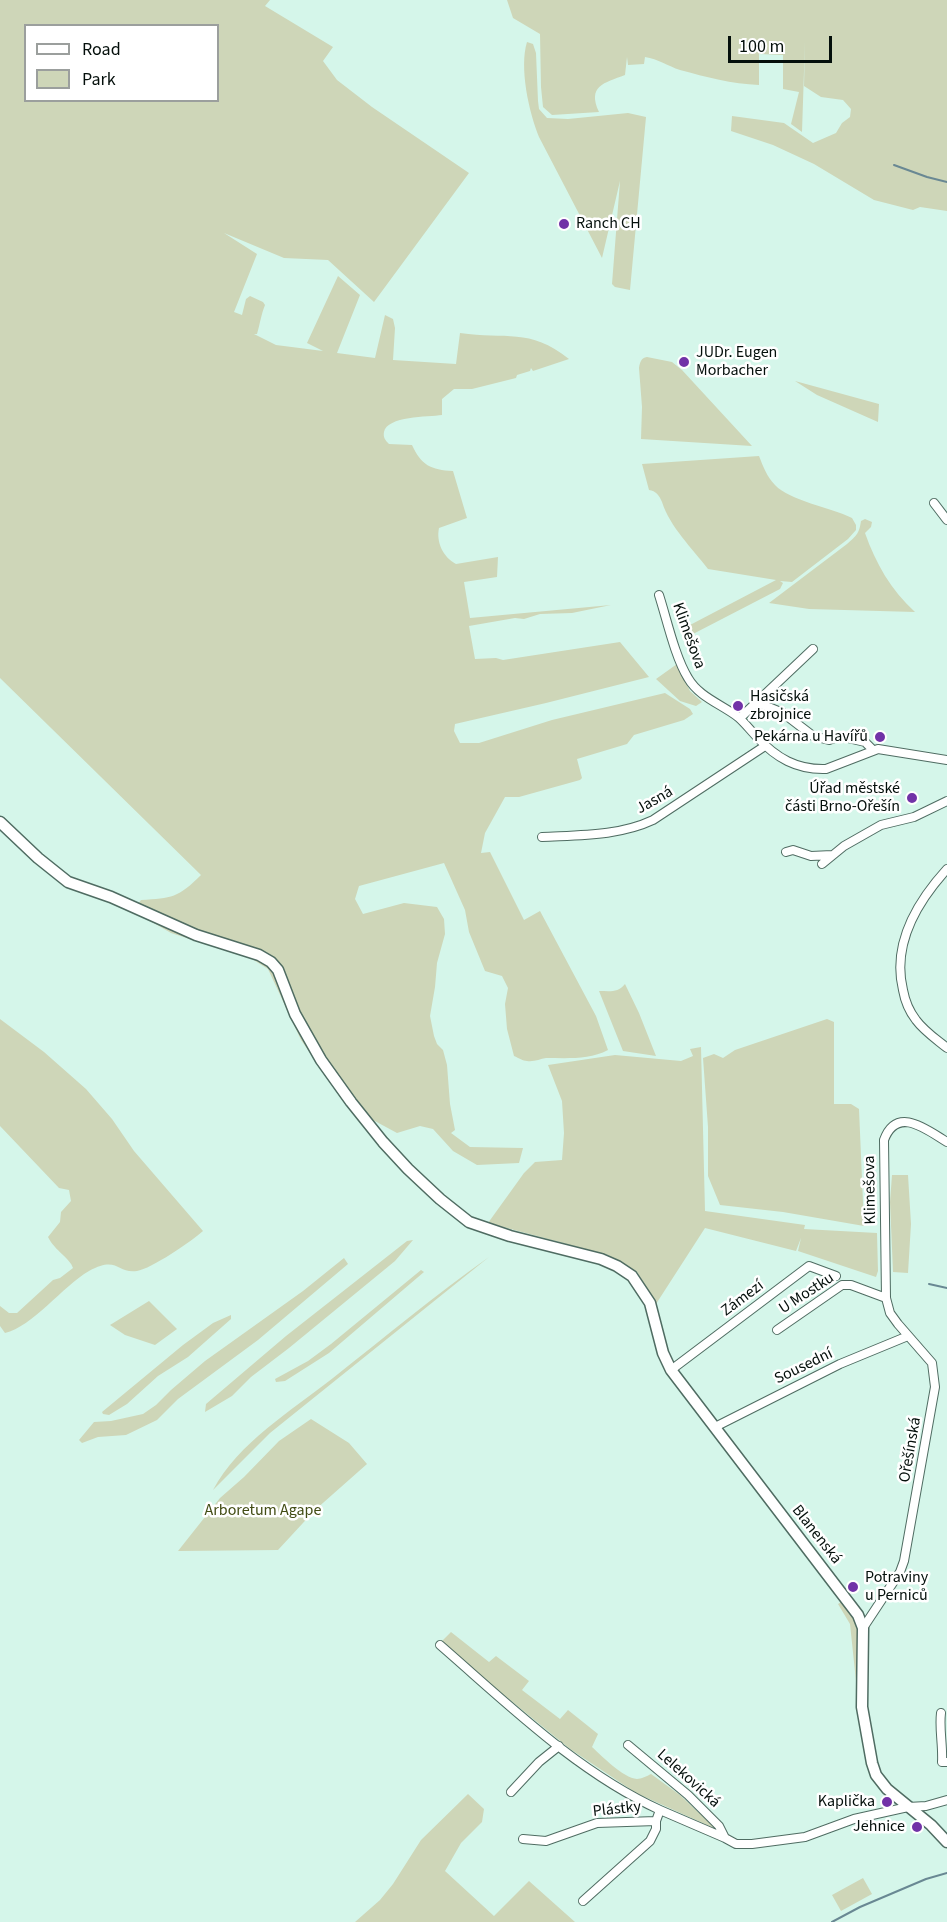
<!DOCTYPE html>
<html>
<head>
<meta charset="utf-8">
<style>
	body { margin:0 }
	#map { position:relative; width:947px; height:1922px; overflow:hidden; background:#d5f6ea; font-family:"Source Sans 3",sans-serif }
	canvas { display:block }
	.legend { position:absolute; left:24px; top:24px; width:195px; height:78px; box-sizing:border-box; background:#fff; border:2px solid #9b9f9d; margin:0; padding:8px 10px; list-style:none; font-size:18px; color:#040f0b }
	.legend li { display:flex; align-items:center; gap:12px; height:30px }
	.legend b { width:30px; border:2px solid #9b9f9d }
	.scale { position:absolute; left:728px; top:36px; width:104px; height:27px; box-sizing:border-box; border:3px solid #040f0b; border-top:0; padding-left:8px; font-size:18px; line-height:21px; white-space:nowrap; color:#040f0b; -webkit-text-stroke:4px #fff; paint-order:stroke }
</style>
</head>
<body>
<div id="map">
<canvas width="947" height="1922"></canvas>
<ul class="legend">
<li><b style="height:8px;background:#fff"></b>Road</li>
<li><b style="height:16px;background:#ced6b8"></b>Park</li>
</ul>
<div class="scale">100 m</div>
</div>
<script>
const g = document.querySelector('canvas').getContext('2d');
g.lineJoin = 'round';
function paint(path, color) { g.fillStyle = color; g.fill(path, 'evenodd'); }
function stroke(path, color, width, dash) { g.strokeStyle = color; g.lineWidth = width; g.lineCap = dash ? 'butt' : 'round'; g.setLineDash(dash || []); g.stroke(path); }
function drawText(font, color, halo, rows, align = 'center') {
  g.font = font + ' "Source Sans 3",sans-serif'; g.lineWidth = 5; g.setLineDash([]); g.textBaseline = 'middle'; g.strokeStyle = halo; g.fillStyle = color; for (const [text, x, y, turn = 0] of rows) {
    g.save(); g.translate(x, y); g.rotate((+turn || 0) * Math.PI / 180); g.textAlign = isNaN(turn) ? turn : align; if (halo) g.strokeText(text, 0, 0); g.fillText(text, 0, 0); g.restore();
  }
}
paint(new Path2D(`
	M0,0h270l-5,6 68,41 -10,14 14,19 35,27 97,66 -95,129 -46,-42 -44,-2 -60,-25 33,21 -23,58 8,3 4,-16 4,-3 13,6 2,3c-4,10 -5,19 -8,29h-3l22,11 47,6 -16,-8 31,-67 22,19 -23,58 38,5 10,-43 8,4 2,9 -2,32 63,4 4,-31c46,7 69,-6 109,26l-36,12 -2,-3 -1,3 -13,4 -1,3 -44,11h-18l-12,10v16c-14,2 -55,1 -58,17 -1,5 1,8 5,12l23,1c9,20 19,25 41,26l14,47 -28,10c-3,14 4,29 17,36l42,-7 -1,20 -33,5 6,36 141,-13 -39,8 -32,1 -16,5 -9,-1 -46,8 6,33 21,-1 7,2 117,-18 29,35 -103,26 -91,21 -1,7 6,12h19l73,-23 113,-27 25,16 3,5 -9,6 -50,15 -7,9 -50,15 5,19 -2,2 -61,17h-14l-20,36 -4,20 9,-1 34,68 16,-9 56,105 12,34c-19,10 -41,8 -62,8 -6,1 -12,4 -19,3 -4,0 -8,-3 -13,-5l-7,-27 -2,-25 3,-16 -6,-12 -17,-5 -16,-39 -4,-22 -21,-47 -85,23 -4,13 8,15 41,-11 33,4 7,12 1,15 -8,29 -2,24 -5,29 4,20 3,8 6,6 4,15 3,39 5,26 -4,3 19,14 53,1 -4,15 -42,2 -24,-14 -20,-22 -13,-3 -23,7 -50,-27 -46,-66 -33,-71 -16,-10 -81,-26 -38,-22 8,-11c31,-2 37,-2 60,-25l-201,-197zM26,26h192v74h-192z
	M507,0h440v211l-27,-4 -7,3 -39,-10 -60,-36 -41,-19 -42,-14 1,-15 52,7 29,20 23,-10 6,-10 8,-6 1,-8 -8,-9 -22,-3 -17,-11 1,-45 -3,91 -11,-8 8,-32 -16,-3v-34l-24,-1v31c-27,-1 -53,-8 -79,-15 -12,-4 -22,-11 -35,-13l-1,7 -16,1 -1,-8 -2,18c-21,8 -38,11 -26,37l-47,3 -9,-8 -2,-20 -1,-53 -27,-16z
	M527,42l6,2 3,9 2,48 1,8 8,9 21,1 60,-6 18,4 -16,173 -15,-3 -3,-3 8,-103 -18,77 -63,-121c-10,-25 -20,-69 -12,-95z
	M647,357l25,5 10,8 70,76 -111,-7 1,-32 -3,-39c1,-6 2,-10 8,-11z
	M795,381l84,23 -1,18 -61,-27z
	M759,456c4,10 8,21 16,29 15,16 55,22 77,33l4,7v5l-8,9 -56,43 -12,-1 3,2 -3,6 -87,45 -3,-9 86,-45 -68,-11c-16,-21 -38,-42 -46,-67 -3,-7 -6,-11 -13,-12l-7,-26z
	M865,519l7,3 -1,5 -6,6c11,31 26,57 50,79l-106,-3 -40,-6 78,-59c10,-9 12,-10 14,-23z
	M677,664l13,27 12,11 -6,4 -16,-5 -24,-22z
	M625,984l14,29 17,43 -33,-5 -24,-60c11,0 19,2 26,-7z
	M0,1019l44,33 42,37 26,30 22,32 69,80c-11,10 -52,38 -66,40 -20,3 -19,-16 -48,0 -26,15 -57,56 -84,62l-5,-7v-20l9,7h8l36,-33 7,-2 13,-10c-3,-10 -18,-17 -25,-31l12,-15 1,-10 10,-11 -2,-11 -10,-2 -59,-62z
	M827,1019l7,3v82h17l8,5 5,117 -81,-14 -63,-7 -12,-29v-49l-5,-69 11,-4 9,4 12,-8z
	M701,1047l4,164 100,14 -1,4 73,4 1,38 -2,6 -78,-26 3,-13 -5,13 -91,-23 -49,76 -19,-32 -29,-17 -120,-32 36,-50 11,-11 27,-2 2,-27 -2,-32 -14,-36 67,-10 66,6 12,-5 -3,-7z
	M892,1175h16l3,49 -3,49 -15,-1 -3,-70z
	M413,1240l-18,21 -106,87 -38,29 -19,19 -27,16 1,-8 80,-68 121,-95z
	M489,1257l-219,176 -57,57c26,-48 77,-78 120,-112 52,-41 102,-83 156,-121z
	M344,1258l4,6 -90,76 -80,59 -21,21 -31,15 -28,2 -16,6 -3,-3 15,-18 17,-1 32,-7 13,-9 15,-15 34,-29 98,-70z
	M421,1270l3,2 -95,81 -44,28 -9,1 -1,-3 33,-18 23,-17z
	M149,1301l28,28 -22,16 -30,-10 -15,-10z
	M231,1315v4l-43,38 -30,19 -31,28 -18,11 -6,-1 -1,-2 81,-67 30,-22z
	M311,1419l38,24 18,21 -52,46 -37,40 -100,1 42,-53 24,-21 35,-36z
	M843,1601l13,20 3,11 -3,49 -6,-57 -12,-20z
	M451,1632l38,30 7,-6 33,25 -7,9 38,29 8,-9 30,24 -6,13c10,9 31,31 45,32 4,0 10,-3 14,-5l29,21 19,18h4l15,17 -82,-37 -66,-44 -130,-106z
	M468,1794l16,15 -2,13 -21,21 -16,28 49,45 35,-35 46,41h-220l25,-22 13,-16 28,-44z
	M863,1878l9,16 -31,17 -9,-16z`), '#ced6b8');
stroke(new Path2D(`
	M894,165l33,12 20,5
	M929,1284l18,4
	M832,1922l28,-15 66,-28 21,-6`), '#698893', 2);
const street = new Path2D(`
	M934,503l13,17
	M659,595c8,25 16,62 29,83 11,19 33,26 50,39 7,6 13,14 19,20 19,21 40,33 69,32l52,-20 69,11
	M756,702l27,11 30,23 16,4 10,-4 26,6 8,8
	M740,718l73,-69
	M542,837c38,-2 77,-1 111,-17l112,-74
	M786,852l7,-2 18,6 21,-1
	M822,864l22,-18 37,-21 33,-8 33,-16
	M947,869c-30,33 -55,76 -44,121 2,11 6,21 13,30 8,11 20,19 31,28
	M777,1330l65,-45h9l35,13
	M671,1370l138,-104 27,10
	M715,1427l125,-63 68,-28
	M863,1628l37,-56 4,-11 31,-174 -3,-24 -34,-39 -8,-11 -4,-15 -2,-158c13,-35 43,-10 63,2
	M440,1645c68,59 137,127 220,165l-4,11 -59,2 -51,18 -23,-2
	M941,1713c-2,16 2,32 1,49h5
	M628,1745l60,50 31,31 6,12 11,6h16l53,-7 49,-18 54,-12 18,-1 21,-6
	M511,1792l28,-30 20,-16
	M660,1810l65,28
	M583,1901l67,-60 6,-12v-8`);
const secondary = new Path2D(`
	M0,822l38,36 30,24 43,15 85,38 63,20 12,7 7,8 17,44 26,46 30,42 32,40 25,27 32,30 29,23 41,14 91,23 16,7 15,10 18,27 13,50 8,17 187,245 5,13 -1,79 10,56 4,12 11,14 44,36 16,17`);
stroke(street, '#4f6c62', 10);
stroke(secondary, '#4f6c62', 13);
stroke(street, '#fff', 8);
stroke(secondary, '#fff', 10);
for (const [x, y, r, color] of [
	[564,224,6,"#7132a7"],
	[684,362,6,"#7132a7"],
	[738,706,6,"#7132a7"],
	[880,737,6,"#7132a7"],
	[912,798,6,"#7132a7"],
	[853,1587,6,"#7132a7"],
	[887,1802,6,"#7132a7"],
	[917,1827,6,"#7132a7"]
]) { const dot = new Path2D(); dot.arc(x, y, r, 0, 2 * Math.PI); g.fillStyle = color; g.fill(dot); stroke(dot, '#fff', 2); }
drawText('16px', '#040f0b', '#fff', [
	["Ranch CH",576,224],
	["JUDr. Eugen",696,353],
	["Morbacher",696,371],
	["Hasičská",750,697],
	["zbrojnice",750,715],
	["Pekárna u Havířů",868,737,"right"],
	["Úřad městské",900,789,"right"],
	["části Brno-Ořešín",900,807,"right"],
	["Potraviny",865,1578],
	["u Perniců",865,1596],
	["Kaplička",875,1802,"right"],
	["Jehnice",905,1827,"right"]
], 'left');
drawText('16px', '#040f0b', '#fff', [
	["Klimešova",688,636,70],
	["Jasná",655,801,-30],
	["Klimešova",871,1190,-91],
	["U Mostku",807,1294,-33],
	["Zámezí",743,1299,-37],
	["Sousední",804,1367,-26],
	["Ořešínská",911,1450,-80],
	["Blanenská",816,1535,52],
	["Lelekovická",688,1779,42],
	["Plástky",617,1810,-6]
]);
drawText('16px', '#434d15', '#fff', [
	["Arboretum Agape",263,1511]
]);
</script>
</body>
</html>
